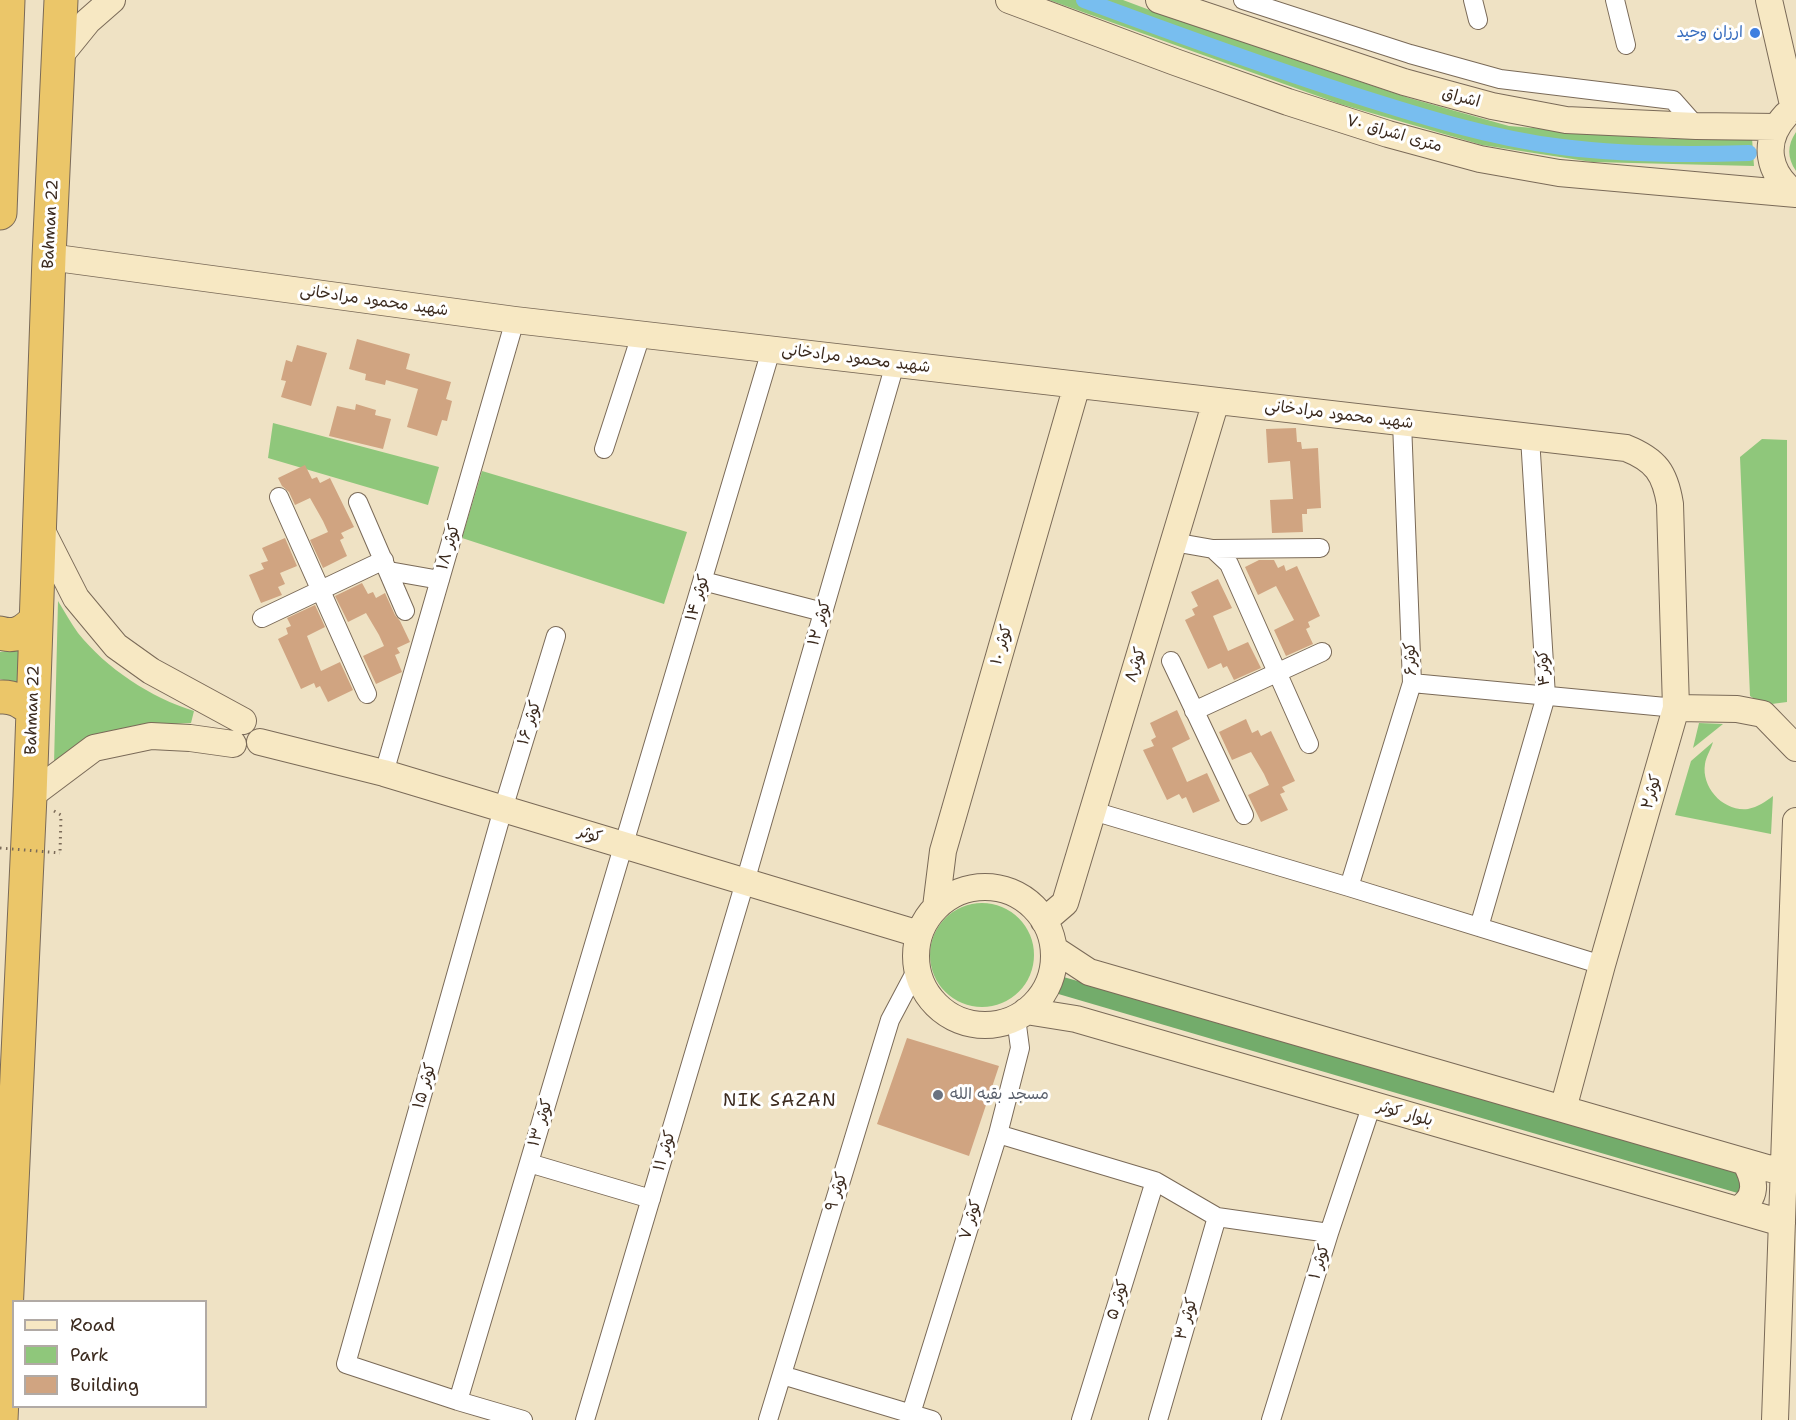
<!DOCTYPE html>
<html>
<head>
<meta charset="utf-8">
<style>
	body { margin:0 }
	#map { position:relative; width:1796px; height:1420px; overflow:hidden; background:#efe2c4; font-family:"Shantell Sans",sans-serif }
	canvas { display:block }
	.legend { position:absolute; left:12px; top:1300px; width:195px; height:108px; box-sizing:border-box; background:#fff; border:2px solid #b1aaa5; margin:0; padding:8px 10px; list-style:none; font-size:18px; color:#3b2a1e }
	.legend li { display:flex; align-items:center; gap:12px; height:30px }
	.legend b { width:30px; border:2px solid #b1aaa5 }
</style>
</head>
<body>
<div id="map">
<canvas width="1796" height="1420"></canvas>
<ul class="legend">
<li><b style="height:8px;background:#f7e8c3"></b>Road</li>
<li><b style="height:16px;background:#8fc77b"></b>Park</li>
<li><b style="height:16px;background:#d0a481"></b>Building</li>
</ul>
</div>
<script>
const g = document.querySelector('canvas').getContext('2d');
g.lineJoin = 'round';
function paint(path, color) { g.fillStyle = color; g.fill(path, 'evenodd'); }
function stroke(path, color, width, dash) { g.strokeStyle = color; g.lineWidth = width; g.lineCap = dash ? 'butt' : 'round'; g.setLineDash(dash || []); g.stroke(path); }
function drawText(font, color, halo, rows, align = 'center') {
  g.font = font + ' "Shantell Sans","Playpen Sans Arabic",sans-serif'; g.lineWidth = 6; g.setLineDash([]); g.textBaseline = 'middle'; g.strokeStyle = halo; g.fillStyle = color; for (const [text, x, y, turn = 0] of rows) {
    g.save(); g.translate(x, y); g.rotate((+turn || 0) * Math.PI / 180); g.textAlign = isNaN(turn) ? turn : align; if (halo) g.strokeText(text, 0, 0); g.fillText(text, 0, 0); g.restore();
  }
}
paint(new Path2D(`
	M1049,0h74l48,18 238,80 100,28 159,13 84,-1 2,28 -162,-4 -110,-17 -142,-41z
	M1796,132v39c-9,-13 -9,-26 0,-39z
	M273,423l166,44 -11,38 -160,-47z
	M1762,439l25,1v262l-23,3 -14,-9 -10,-239z
	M482,471l205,61 -23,72 -202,-66z
	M58,601c6,10 13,22 20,32 28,35 73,65 116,78l-3,12c-36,2 -83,2 -115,23 -7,5 -15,12 -22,18z
	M25,649l-3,39 -7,-5 -15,-4v-27z
	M1699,723l24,1 -30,24z
	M1713,742c-2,7 -7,15 -8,22 -4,24 19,48 43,45 10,-2 17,-7 25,-13l-2,38 -96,-19 16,-54z
	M930 955a52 52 0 1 1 104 0a52 52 0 1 1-104 0Z`), '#8fc77b');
paint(new Path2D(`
	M1060,976l682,194 -1,24 -686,-201z`), '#73ac6b');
stroke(new Path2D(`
	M1084,0c89,33 177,65 267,94 69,22 139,44 211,53 63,8 125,8 187,6`), '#78beef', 16);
paint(new Path2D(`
	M357,339l53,15 -4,15 45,13 -5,17 6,2 -5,20 -5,-1 -5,16 -30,-9 11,-38 -32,-9 -1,5 -20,-5 1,-6 -17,-5z
	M297,345l30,8 -16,53 -30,-9 5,-16 -5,-1 5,-20 6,2z
	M356,404l20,6 -1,5 16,4 -8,30 -54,-13 8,-30 18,4z
	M1296,428l1,14h4l1,7 16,-1 3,60 -14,1v5h-5l1,18 -31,1 -2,-33 23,-1 -3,-38 -22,2 -2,-34z
	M305,465l7,14 5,-2 3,6 10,-5 24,49 -13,6 3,5 -4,2 7,16 -24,12 -13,-28 18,-8 -5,-11 -13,-23 -15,7 -6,-13 -7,-6 -4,-8z
	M285,538l12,28 -17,7 5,11 -7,3 4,8 -21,8 -12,-28 15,-6 -3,-6 7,-2 -6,-13z
	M1259,560h15l4,8 6,-3 2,6 11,-5 23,50 -12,6 2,5 -4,2 7,15 -27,12 -12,-26 20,-10 -18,-34 -18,9 -13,-28z
	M1218,579l14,29 -19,8 15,35 20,-9 13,26 -27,12 -7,-14 -4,2 -2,-5 -13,6 -23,-49 10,-5 -3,-6 6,-3 -7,-14z
	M362,583l6,11 5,-2 3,6 9,-5 10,22 5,6 10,21 -13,6 3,5 -5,2 7,17 -26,12 -13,-28 21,-10 -5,-11 -13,-22 -18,9 -13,-26z
	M315,605l10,22 -18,9 7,18 7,17 19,-9 13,28 -25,12 -8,-16 -4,2 -2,-5 -13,6 -23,-50 10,-5 -2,-6 5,-2 -4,-8z
	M1177,710l13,29 -18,9 15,34 20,-9 13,28 -27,12 -7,-16 -4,2 -3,-5 -12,6 -24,-50 11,-4 -3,-6 5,-3 -6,-14z
	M1246,719l6,14 6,-3 3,6 10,-5 24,50 -13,6 3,5 -5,2 8,16 -27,12 -13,-27 21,-10 -5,-11 -13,-22 -19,8 -13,-28z
	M907,1038l92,28 -30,90 -92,-32z`), '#d0a481');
const street = new Path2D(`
	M1243,0l167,54 90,25 173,21 23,26
	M1473,0l5,20
	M1615,0l11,45
	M604,449l37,-114
	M279,497l88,197
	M358,502l47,109
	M1173,542l40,7 16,15 80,180
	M1213,549l107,-1
	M389,571l51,9
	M703,581l120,31
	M262,618l122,-58
	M1171,661l73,154
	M1412,683l264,25
	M1194,711l128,-59
	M384,773l131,-453
	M1093,811l256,76 253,78
	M1349,887l63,-204 -10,-261
	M1479,927l67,-231 -16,-259
	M998,1134l157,47 62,36 112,16
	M529,1163l122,36
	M782,1375l150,45
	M458,1401l313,-1051
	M523,1420l-65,-19 -112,-37 157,-555 53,-173
	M585,1420l160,-538 150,-518
	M768,1420l122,-400 27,-51
	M909,1420l89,-286 22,-86 -4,-30
	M1081,1420l74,-239
	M1158,1420l59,-203
	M1271,1420l58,-187 43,-129`);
const secondary = new Path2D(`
	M1009,0l166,62 113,40 100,32 92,25 79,14 237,21
	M1159,0l245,82 88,24 74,14 130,6 81,1
	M1769,0l25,109
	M58,58l30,-37 24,-21
	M1786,115c-25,27 -18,59 10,79
	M49,257l466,63 1111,128c30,12 39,25 44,56l6,204 -74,257 -39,144
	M40,527l36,71 40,48 35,25 92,50
	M1676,708l61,1 26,5 33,34
	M260,742l124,31 535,161
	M30,796l64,-48 57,-12 39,2 43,6
	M916 956a69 69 0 1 1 138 0a69 69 0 1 1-138 0Z
	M936,907l7,-56 134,-466
	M1044,921l21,-18 151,-502
	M1054,949l35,23 678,196 29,7
	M1026,1011l50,8 706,204
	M1737,1210c21,-12 19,-29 8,-48
	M1775,1420l21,-599`);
const highway = new Path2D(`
	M0,213l8,-213
	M0,633c16,5 25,-2 36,-13
	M0,697c14,-1 22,5 32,13
	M1,1420l29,-624 19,-539 12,-257`);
stroke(street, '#7a6a58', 20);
stroke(secondary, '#7a6a58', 28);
stroke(highway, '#7a6a58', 35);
stroke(new Path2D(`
	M54,811l7,4 -1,38`), '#7a6a58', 3, [1.5, 4.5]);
stroke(street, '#fff', 18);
stroke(secondary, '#f7e8c3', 26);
stroke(highway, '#ebc669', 33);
stroke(new Path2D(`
	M0,848l60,5`), '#7a6a58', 3, [1.5, 4.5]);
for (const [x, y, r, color] of [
	[1755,33,6,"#3f7fe0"],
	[938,1095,6,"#6b7280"]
]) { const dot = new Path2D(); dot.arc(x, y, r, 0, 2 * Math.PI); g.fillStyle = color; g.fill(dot); stroke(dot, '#fff', 2); }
drawText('16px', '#366cbe', '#fff', [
	["ارزان وحید",1743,33]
], 'right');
drawText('16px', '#3b2a1e', '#fff', [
	["اشراق",1461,98,15],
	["۷۰ متری اشراق",1394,134,16],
	["Bahman 22",51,224,-87],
	["شهید محمود مرادخانی",374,301,8],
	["شهید محمود مرادخانی",856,359,7],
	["شهید محمود مرادخانی",1339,415,7],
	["کوثر ۱۸",449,547,-74],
	["کوثر ۱۴",698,598,-73],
	["کوثر ۱۲",820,623,-74],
	["کوثر ۱۰",1002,645,-74],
	["کوثر۶",1411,659,-92],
	["کوثر۸",1136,665,-73],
	["کوثر۴",1544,668,-93],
	["Bahman 22",33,710,-88],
	["کوثر ۱۶",530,723,-73],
	["کوثر۲",1652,792,-74],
	["کوثر",590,835,17],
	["۱۵ کوثر",425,1086,-74],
	["بلوار کوثر",1405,1114,16],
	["کوثر ۱۳",541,1123,-73],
	["کوثر ۱۱",665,1151,-73],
	["کوثر ۹",837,1192,-73],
	["کوثر ۷",971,1220,-73],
	["کوثر ۱",1320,1262,-73],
	["کوثر ۵",1118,1300,-73],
	["کوثر ۳",1187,1319,-74]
]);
drawText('16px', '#5b616d', '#fff', [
	["مسجد بقیه الله",950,1095]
], 'left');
g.letterSpacing = '1.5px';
drawText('18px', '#3b2a1e', '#fff', [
	["NIK SAZAN",780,1101]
]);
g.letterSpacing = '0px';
</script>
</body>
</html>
